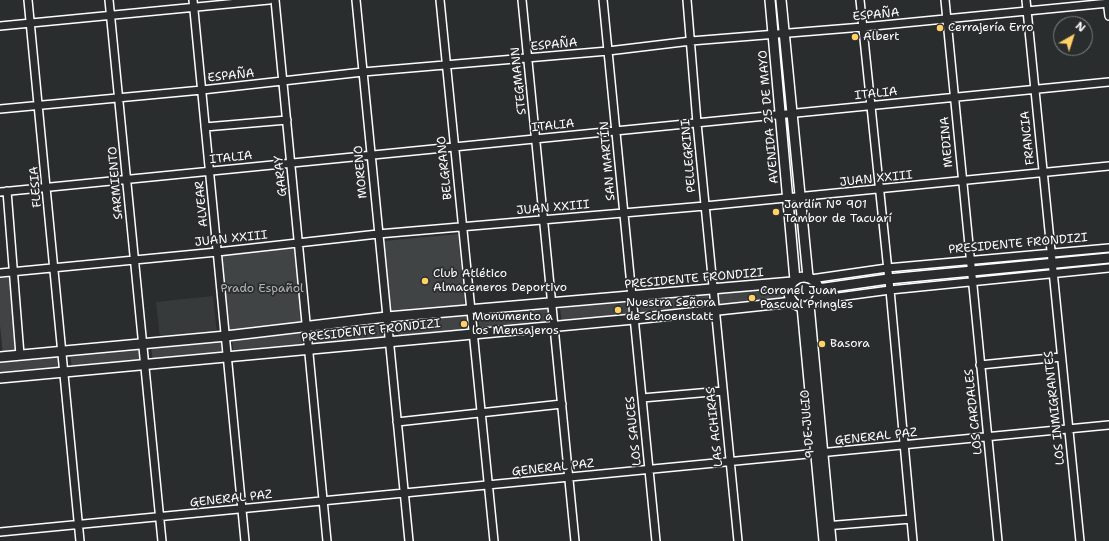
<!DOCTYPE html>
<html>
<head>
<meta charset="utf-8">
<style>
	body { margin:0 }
	#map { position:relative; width:1109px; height:541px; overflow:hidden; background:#2a2d2e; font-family:"Shantell Sans",sans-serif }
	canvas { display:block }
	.north { position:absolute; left:1053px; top:16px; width:40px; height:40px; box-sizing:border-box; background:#2a2d2e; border:1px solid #7f8182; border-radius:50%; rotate:39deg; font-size:11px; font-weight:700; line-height:16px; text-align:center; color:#fff }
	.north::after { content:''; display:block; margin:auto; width:14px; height:18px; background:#ffd166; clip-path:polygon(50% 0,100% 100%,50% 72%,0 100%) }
</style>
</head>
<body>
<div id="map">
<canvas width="1109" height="541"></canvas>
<div class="north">N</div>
</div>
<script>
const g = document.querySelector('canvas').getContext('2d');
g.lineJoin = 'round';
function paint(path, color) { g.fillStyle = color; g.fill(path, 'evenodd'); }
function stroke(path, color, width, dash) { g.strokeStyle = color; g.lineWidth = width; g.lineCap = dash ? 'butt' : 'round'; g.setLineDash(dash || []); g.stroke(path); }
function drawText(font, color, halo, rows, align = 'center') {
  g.font = font + ' "Shantell Sans",sans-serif'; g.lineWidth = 3.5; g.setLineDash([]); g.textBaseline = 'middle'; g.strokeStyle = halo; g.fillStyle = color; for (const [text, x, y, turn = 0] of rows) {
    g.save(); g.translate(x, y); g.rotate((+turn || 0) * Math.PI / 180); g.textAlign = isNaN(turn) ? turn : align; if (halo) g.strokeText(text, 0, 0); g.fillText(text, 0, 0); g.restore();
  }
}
paint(new Path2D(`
	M213,296l4,38 -57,4 -4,-36z`), '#373a3b');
paint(new Path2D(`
	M778,40l3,1 5,66 -3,-1z
	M786,121l3,2 5,65 -3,-1z
	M793,204l3,1 6,65h-3z
	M458,234l7,73 -74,7 -7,-73z
	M295,248l7,76 -73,7 -8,-76z
	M1109,250v5l-46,4 -1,-5z
	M1044,256l1,5 -63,6v-5z
	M1109,261v5l-45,4 -1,-5z
	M961,265v5l-62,6 -1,-5z
	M1045,266l1,5 -63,6v-4z
	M884,272v5l-62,9v-5z
	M962,276v4l-62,7 -1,-5z
	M11,277l7,76 -15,2 -3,-30v-47z
	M885,283l1,5 -62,8 -1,-5z
	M787,285l2,15 -69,7 -2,-14z
	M708,294l2,14 -69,7 -2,-14z
	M630,301l1,15 -69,7 -2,-15z
	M548,309l1,15 -69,7 -2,-15z
	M466,316l2,14 -69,8 -2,-15z
	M384,325l1,15 -69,7 -2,-15z
	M302,333l1,15 -69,7 -2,-15z
	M221,339l1,15 -69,7 -2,-15z
	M139,347l2,14 -69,7 -2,-14z
	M58,355l2,15 -60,6v-15z`), '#414445');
const minor = new Path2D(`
	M28,0l52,541
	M109,0l53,541
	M193,0l52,541
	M275,0l52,541
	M356,0l53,541
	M440,0l54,541
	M522,0l53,541
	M603,0l53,541
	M687,0l10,123 41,418
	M860,0l30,290 23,251
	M945,0l53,541
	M1026,0l54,541
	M1107,0l2,16
	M0,26l269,-26
	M0,109l202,-19 161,-18 245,-21 83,-10 172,-14 246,-24
	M205,127l82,-7
	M7,191l13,164
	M0,192l1109,-110
	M0,273l217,-21 161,-18 327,-28 404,-40
	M811,279l76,-11 222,-20
	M816,300l74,-10 219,-22
	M980,365l81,-8
	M642,398l81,-7
	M397,422l165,-18
	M825,526l86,-7
	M0,532l1109,-107`);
const major = new Path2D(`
	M770,0l25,280
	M781,0l27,277
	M789 292a15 15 0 1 1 30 0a15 15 0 1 1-30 0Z
	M818,289l70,-10 221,-21
	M809,305l22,236
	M802,306l22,235
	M0,357l226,-21 161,-19 405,-35
	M0,378l634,-59 159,-17`);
stroke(minor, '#fff', 10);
stroke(major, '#fff', 12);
stroke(minor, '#2a2d2e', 7);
stroke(major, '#2a2d2e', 9);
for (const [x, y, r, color] of [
	[940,28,4,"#ffd166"],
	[855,37,4,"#ffd166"],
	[776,212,4,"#ffd166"],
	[425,281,4,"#ffd166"],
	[752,298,4,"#ffd166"],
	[618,310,4,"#ffd166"],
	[464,324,4,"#ffd166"],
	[822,344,4,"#ffd166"]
]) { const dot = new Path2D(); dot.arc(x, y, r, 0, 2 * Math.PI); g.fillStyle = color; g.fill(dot); stroke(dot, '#2a2d2e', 1.5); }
drawText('12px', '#fff', '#2a2d2e', [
	["ESPAÑA",876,15,-5],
	["ESPAÑA",554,45,-5],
	["ESPAÑA",231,76,-6],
	["STEGMANN",519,81,-96],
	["ITALIA",876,94,-6],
	["AVENIDA 25 DE MAYO",769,117,-95],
	["ITALIA",553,126,-6],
	["FRANCIA",1028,138,-96],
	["MEDINA",947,142,-95],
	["PELLEGRINI",689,156,-95],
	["ITALIA",231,158,-6],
	["SAN MARTÍN",608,161,-95],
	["BELGRANO",445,168,-96],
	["MORENO",361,172,-95],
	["GARAY",281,176,-96],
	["JUAN XXIII",876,179,-6],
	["SARMIENTO",116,183,-95],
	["FLESIA",36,187,-95],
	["ALVEAR",202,204,-95],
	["JUAN XXIII",553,208,-5],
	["JUAN XXIII",231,239,-6],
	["PRESIDENTE FRONDIZI",1018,244,-5],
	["PRESIDENTE FRONDIZI",694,279,-5],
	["PRESIDENTE FRONDIZI",371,331,-6],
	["LOS INMIGRANTES",1055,408,-96],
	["LOS CARDALES",974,412,-96],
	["9 DE JULIO",808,424,-95],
	["LAS ACHIRAS",715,427,-96],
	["LOS SAUCES",634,431,-96],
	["GENERAL PAZ",876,437,-6],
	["GENERAL PAZ",553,468,-6],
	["GENERAL PAZ",231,499,-6]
]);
drawText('12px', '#fff', '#2a2d2e', [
	["Cerrajería Erro",948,28],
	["Albert",863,37],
	["Jardín N° 901",784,205],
	["Tambor de Tacuarí",784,219],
	["Club Atlético",433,274],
	["Almaceneros Deportivo",433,288],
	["Coronel Juan",760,291],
	["Pascual Pringles",760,305],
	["Nuestra Señora",626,303],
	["de Schoenstatt",626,317],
	["Monumento a",472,317],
	["los Mensajeros",472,331],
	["Basora",830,344]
], 'left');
drawText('12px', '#b3b4b5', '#2a2d2e', [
	["Prado Español",262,289]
]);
</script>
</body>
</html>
